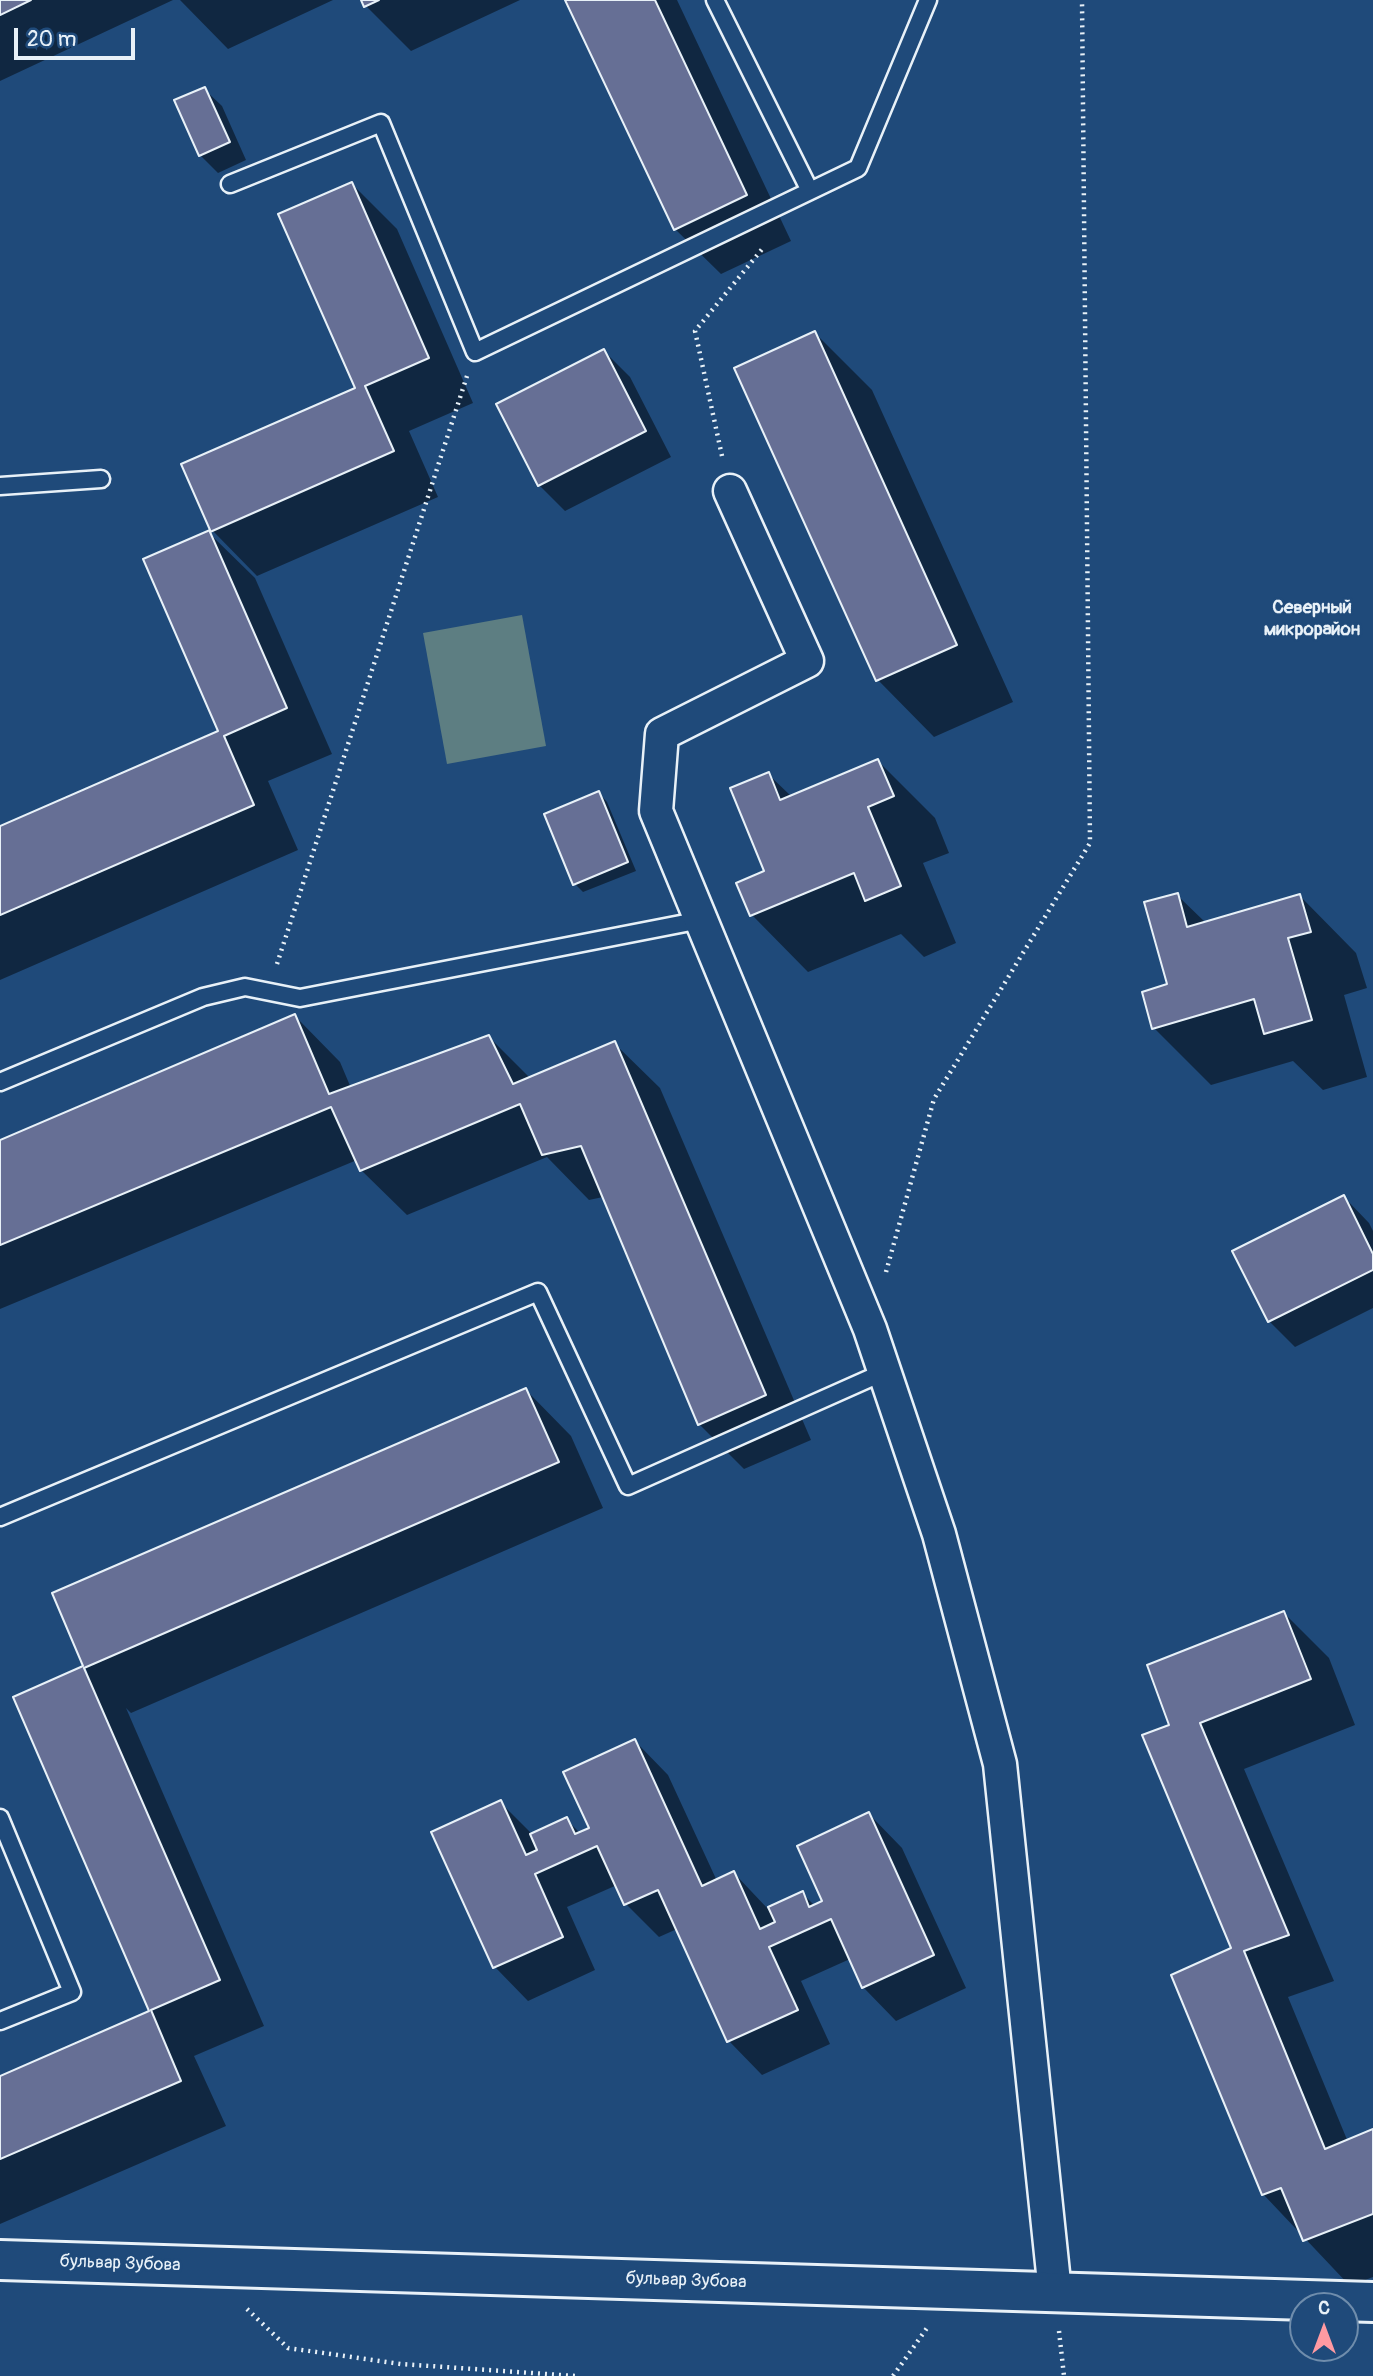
<!DOCTYPE html>
<html>
<head>
<meta charset="utf-8">
<style>
	body { margin:0 }
	#map { position:relative; width:1373px; height:2376px; overflow:hidden; background:#1f4a7a; font-family:Pangolin,sans-serif }
	canvas { display:block }
	.north { position:absolute; left:1289px; top:2292px; width:70px; height:70px; box-sizing:border-box; background:#1f4a7a; border:2px solid #6f8dac; border-radius:50%; rotate:0deg; font-size:19px; font-weight:700; line-height:28px; text-align:center; color:#e8f1f8 }
	.north::after { content:''; display:block; margin:auto; width:24px; height:32px; background:#ff9aa2; clip-path:polygon(50% 0,100% 100%,50% 72%,0 100%) }
	.scale { position:absolute; left:14px; top:28px; width:121px; height:32px; box-sizing:border-box; border:4px solid #e8f1f8; border-top:0; padding-left:9px; font-size:21px; line-height:24px; white-space:nowrap; color:#e8f1f8; -webkit-text-stroke:5px #1f4a7a; paint-order:stroke }
</style>
</head>
<body>
<div id="map">
<canvas width="1373" height="2376"></canvas>
<div class="north">С</div>
<div class="scale">20 m</div>
</div>
<script>
const g = document.querySelector('canvas').getContext('2d');
g.lineJoin = 'round';
function paint(path, color) { g.fillStyle = color; g.fill(path, 'evenodd'); }
function stroke(path, color, width, dash) { g.strokeStyle = color; g.lineWidth = width; g.lineCap = dash ? 'butt' : 'round'; g.setLineDash(dash || []); g.stroke(path); }
function drawText(font, color, halo, rows, align = 'center') {
  g.font = font + ' Pangolin,sans-serif'; g.lineWidth = 5; g.setLineDash([]); g.textBaseline = 'middle'; g.strokeStyle = halo; g.fillStyle = color; for (const [text, x, y, turn = 0] of rows) {
    g.save(); g.translate(x, y); g.rotate((+turn || 0) * Math.PI / 180); g.textAlign = isNaN(turn) ? turn : align; if (halo) g.strokeText(text, 0, 0); g.fillText(text, 0, 0); g.restore();
  }
}
paint(new Path2D(`
	M522,615l24,131 -99,18 -24,-131z`), '#5d7e82');
paint(new Path2D(`
	M0,0h173l-173,81z
	M180,0h153l-105,49z
	M363,0h157l-109,51 -45,-45z
	M567,0h110l114,241 -70,33 -46,-45z
	M204,89l18,17 24,54 -28,13 -18,-18z
	M352,184l45,45 76,174 -64,28 29,66 -181,79 -45,-46 145,-141z
	M815,333l57,57 141,312 -79,35 -56,-57 -142,-312z
	M604,351l26,26 41,80 -106,54 -26,-26z
	M209,533l46,45 77,176 -64,27 30,69 -298,130v-152l220,-96z
	M878,761l57,57 14,35 -26,10 33,80 -32,14 -23,-23 -93,38 -56,-57 -13,-31 28,-12 1,-98 24,23z
	M599,793l8,9 29,69 -53,21 -8,-8z
	M1177,895l29,28 94,-27 56,57 11,35 -23,7 23,82 -44,13 -30,-29 -82,24 -57,-57 16,-43z
	M295,1016l45,46 11,26 138,-51 41,41 84,-35 46,45 151,352 -67,29 -45,-45 -96,-227 -14,3 -42,-43 -140,58 -46,-45 -4,-10 -357,149v-167z
	M1344,1197l25,26 4,8v77l-78,39 -26,-26 -35,-69z
	M526,1390l45,46 32,72 -472,205 -5,-5 138,318 -70,30 32,70 -226,98v-146l152,-66 -69,-344 5,6 -34,-80z
	M1284,1613l45,45 26,67 -111,44 90,212 -46,16 60,145 25,-11v146l-23,9 -87,-92 -29,-245 -62,-223z
	M635,1741l33,34 49,106 17,-8 34,36 34,-16 13,13 9,-5 45,-87 33,34 64,140 -70,33 -33,-34 -13,-28 -49,22 29,63 -68,31 -33,-34 -52,-112 -18,8 -33,-33 -9,-19 -50,22 28,63 -67,31 -33,-34 5,-165 32,32 34,-15 15,15 10,-5z`), '#0007');
const building = new Path2D(`
	M0,0h31l-31,15z
	M361,0h18l-15,7z
	M565,0h90l92,195 -73,35z
	M205,87l25,55 -31,14 -25,-56z
	M352,182l77,176 -64,28 29,65 -184,81 77,176 -63,28 30,69 -254,110v-89l218,-95 -75,-172 67,-29 -29,-66 174,-76 -77,-174z
	M815,331l142,314 -81,36 -142,-313z
	M604,349l42,82 -108,55 -42,-82z
	M878,759l16,37 -26,11 33,79 -36,15 -11,-28 -104,43 -14,-33 28,-12 -34,-83 39,-16 11,28z
	M599,791l29,71 -55,23 -29,-71z
	M1178,893l9,34 113,-33 11,38 -23,6 24,82 -48,14 -10,-35 -102,30 -10,-37 25,-8 -23,-82z
	M295,1014l34,80 160,-59 24,49 102,-43 151,354 -68,30 -117,-279 -39,9 -22,-51 -160,67 -29,-64 -331,138v-105z
	M1344,1195l29,59v16l-105,52 -36,-71z
	M526,1388l33,74 -475,206 136,312 -69,30 30,71 -181,78v-83l149,-65 -136,-314 70,-31 -31,-73z
	M1284,1611l27,68 -111,44 89,212 -45,16 81,198 48,-20v85l-70,27 -22,-53 -19,7 -91,-220 60,-27 -89,-213 27,-10 -22,-60z
	M635,1739l67,147 32,-15 26,58 15,-7 -7,-15 35,-16 6,16 13,-6 -25,-55 72,-34 65,143 -72,33 -31,-69 -62,28 29,63 -71,32 -69,-152 -34,15 -27,-59 -62,28 28,63 -70,31 -62,-136 70,-32 25,55 11,-5 -7,-16 37,-17 8,17 14,-6 -26,-56z`);
paint(building, '#666f95');
stroke(building, '#e8f1f8', 2);
const service = new Path2D(`
	M715,0l95,191
	M230,184l151,-61 94,229 383,-184 70,-168
	M0,486l101,-7
	M0,1082l203,-85 42,-10 55,11 401,-78
	M0,1517l538,-225 90,194 256,-114
	M0,1818l72,174 -72,29`);
const minor = new Path2D(`
	M730,491l77,170 -145,73 -6,77 214,518 69,205 61,230 55,528`);
const tertiary = new Path2D(`
	M0,2260l1373,42`);
stroke(service, '#e8f1f8', 21);
stroke(minor, '#e8f1f8', 37);
stroke(tertiary, '#e8f1f8', 44);
stroke(new Path2D(`
	M722,456l-27,-125 68,-83
	M277,964l190,-588
	M886,1272l48,-173 156,-256 -8,-843
	M247,2309l41,39 113,16 174,12
	M1059,2331l5,45
	M893,2376l34,-48`), '#e8f1f8', 4.5, [2, 5]);
stroke(service, '#1f4a7a', 16);
stroke(minor, '#1f4a7a', 32);
stroke(tertiary, '#1f4a7a', 38);
drawText('18px', '#e8f1f8', '#1f4a7a', [
	["бульвар Зубова",120,2264,2],
	["бульвар Зубова",686,2281,2]
]);
drawText('bold 19px', '#e8f1f8', '#1f4a7a', [
	["Северный",1312,608],
	["микрорайон",1312,630]
]);
</script>
</body>
</html>
